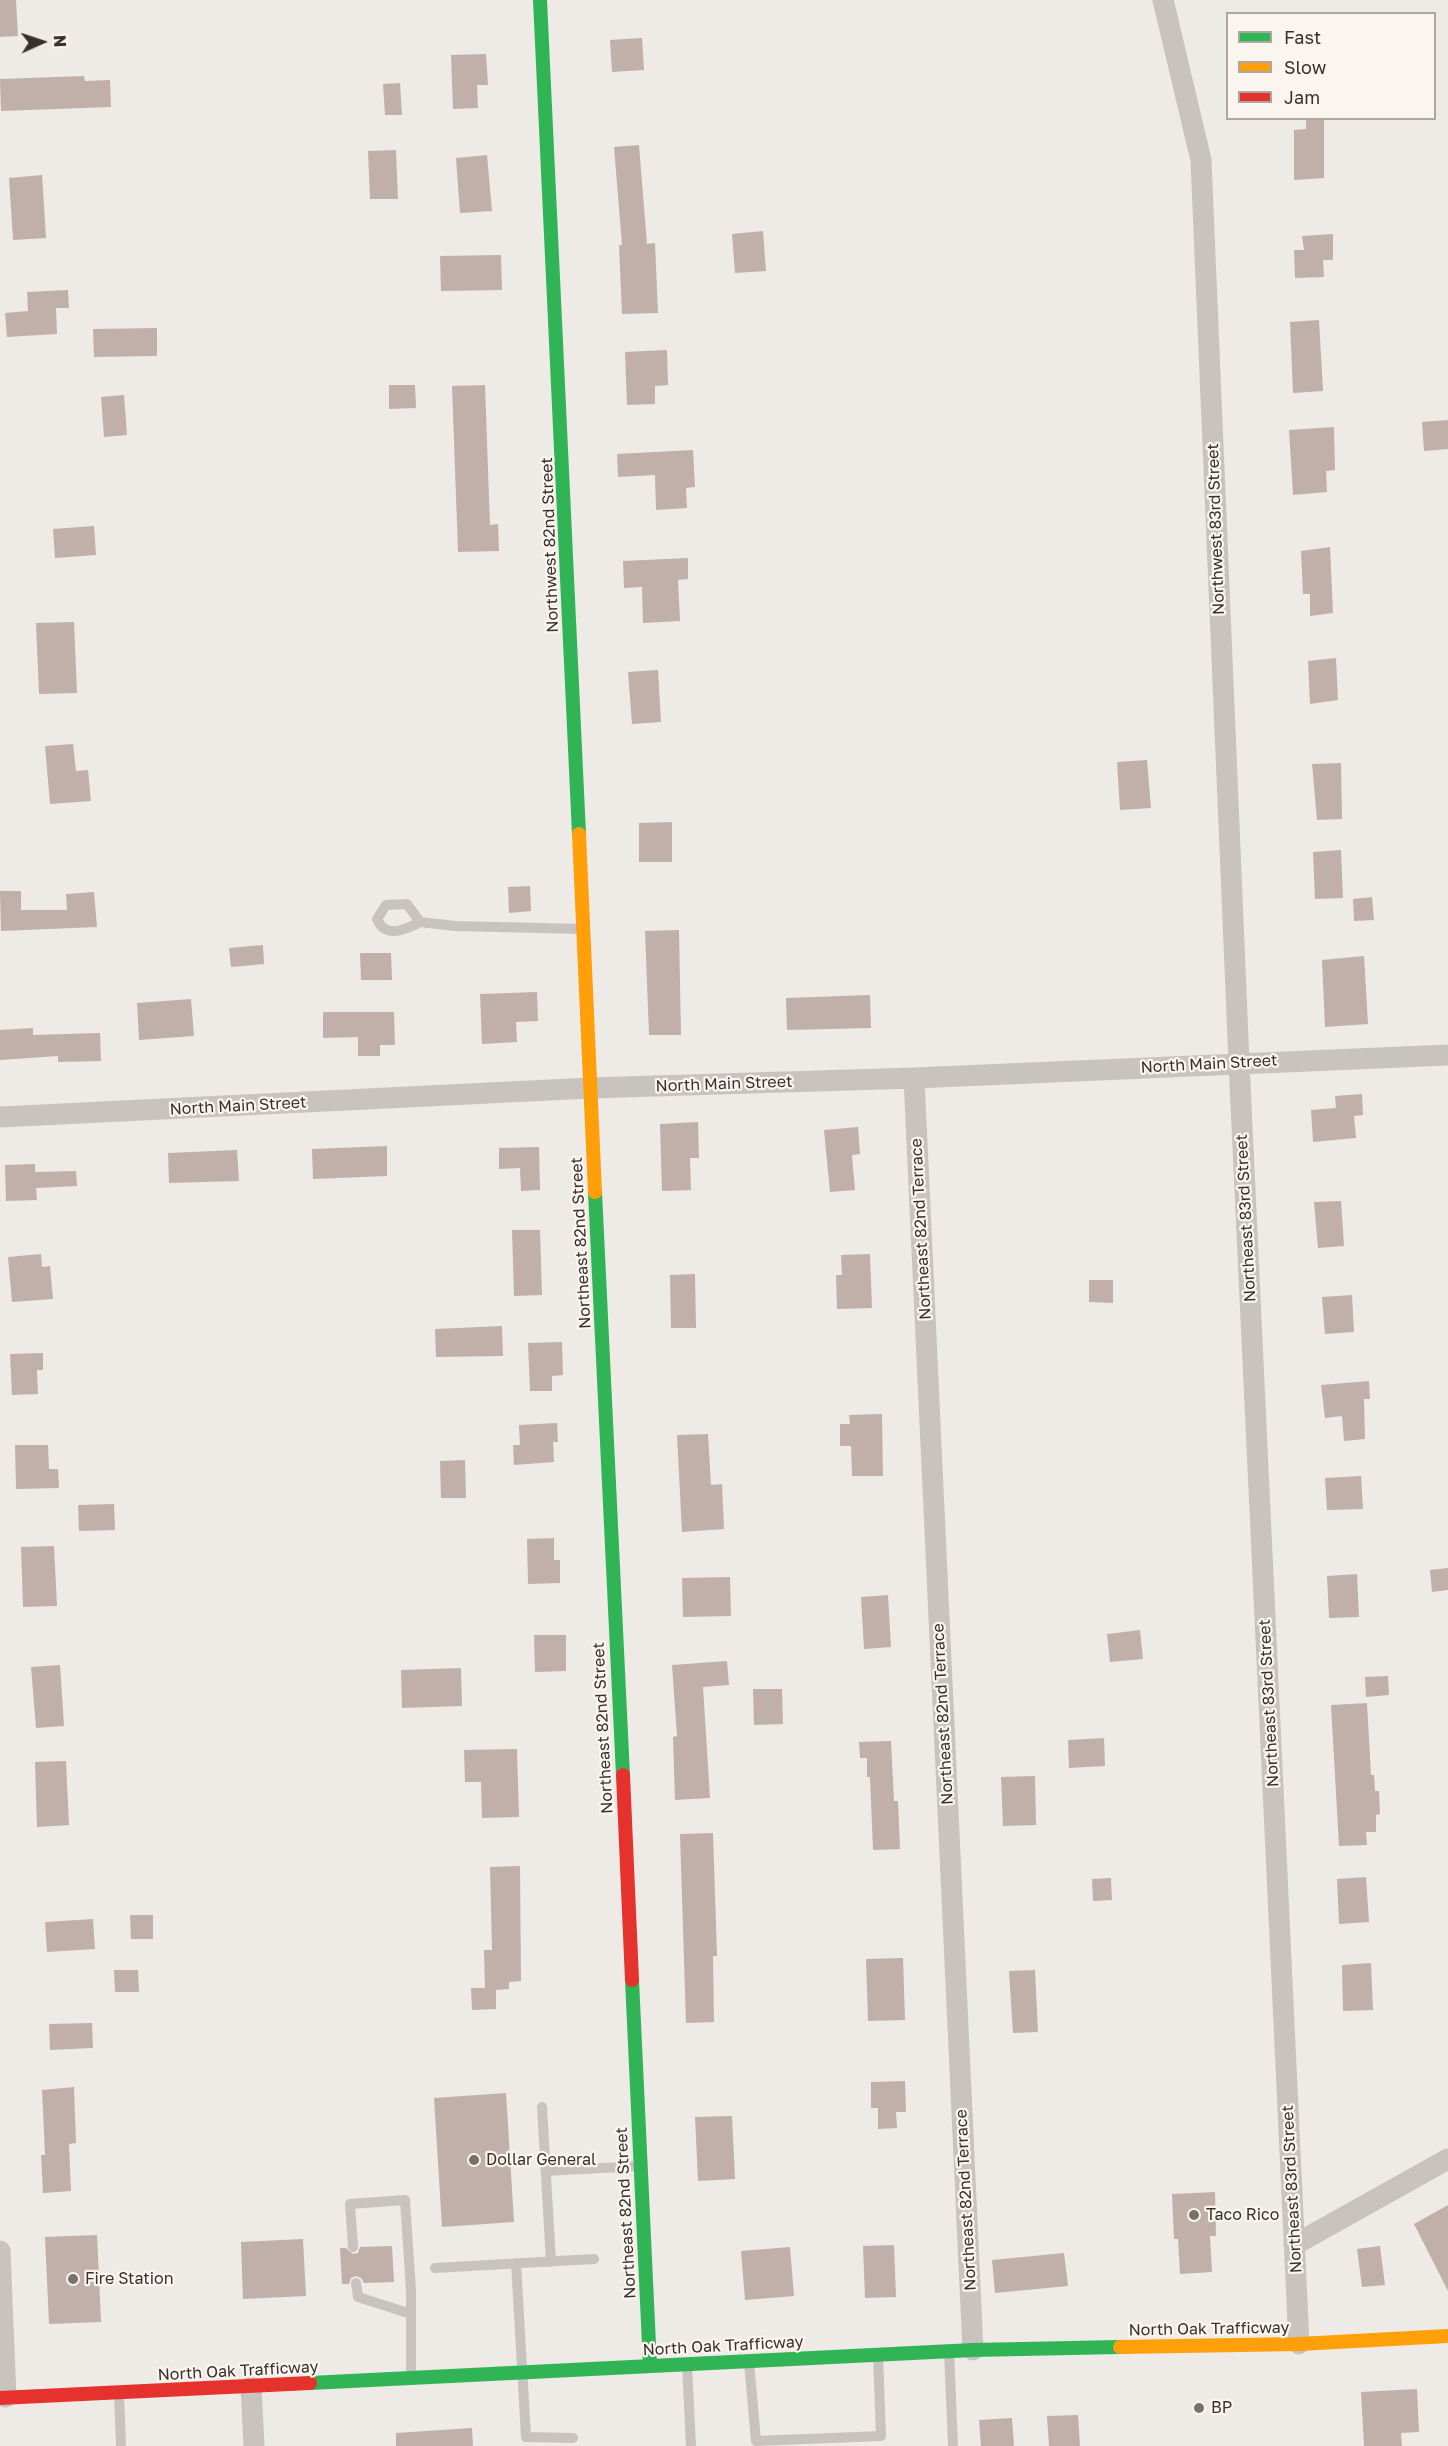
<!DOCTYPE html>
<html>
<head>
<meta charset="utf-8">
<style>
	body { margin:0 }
	#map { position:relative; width:1448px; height:2446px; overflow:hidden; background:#eeeae6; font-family:"Golos Text",sans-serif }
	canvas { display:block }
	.legend { position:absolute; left:1226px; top:12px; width:210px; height:108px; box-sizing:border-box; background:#faf5ef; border:2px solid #ada6a1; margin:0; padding:8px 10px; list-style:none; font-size:18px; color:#39302c }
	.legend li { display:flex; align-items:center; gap:12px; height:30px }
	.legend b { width:30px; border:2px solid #ada6a1 }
	.north { position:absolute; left:12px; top:12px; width:60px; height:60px; -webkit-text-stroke:4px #faf5ef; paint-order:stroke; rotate:87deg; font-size:16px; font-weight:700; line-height:24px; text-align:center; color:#39302c }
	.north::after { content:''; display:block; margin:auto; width:21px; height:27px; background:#39302c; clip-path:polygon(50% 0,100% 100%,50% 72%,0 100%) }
</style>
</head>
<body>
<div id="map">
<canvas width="1448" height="2446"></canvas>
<ul class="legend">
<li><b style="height:8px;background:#30b455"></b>Fast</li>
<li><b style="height:8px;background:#ff9f0a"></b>Slow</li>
<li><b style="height:8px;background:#e5322d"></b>Jam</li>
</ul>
<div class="north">N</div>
</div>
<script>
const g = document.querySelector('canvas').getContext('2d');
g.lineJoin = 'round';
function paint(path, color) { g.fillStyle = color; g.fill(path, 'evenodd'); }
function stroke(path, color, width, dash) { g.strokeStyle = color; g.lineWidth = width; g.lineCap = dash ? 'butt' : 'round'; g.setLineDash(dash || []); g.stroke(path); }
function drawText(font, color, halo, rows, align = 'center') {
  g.font = font + ' "Golos Text",sans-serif'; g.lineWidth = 4.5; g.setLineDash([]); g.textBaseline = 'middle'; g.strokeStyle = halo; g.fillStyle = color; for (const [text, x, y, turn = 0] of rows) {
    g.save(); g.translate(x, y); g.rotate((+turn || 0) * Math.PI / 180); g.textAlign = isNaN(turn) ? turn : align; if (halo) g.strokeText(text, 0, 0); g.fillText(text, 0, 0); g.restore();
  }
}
paint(new Path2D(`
	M0,0h16l2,36 -18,1z
	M642,38l2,32 -32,2 -2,-32z
	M486,54l2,31h-11l1,23 -25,1 -2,-54z
	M84,76l1,5 25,-1 1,27 -110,4 -1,-32z
	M400,83l2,32h-17l-2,-31z
	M1306,118h18v60l-30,2v-50l12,-1z
	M639,145l8,99 8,-1 3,70 -36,1 -3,-69h3l-8,-98z
	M396,150l2,49h-28l-2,-48z
	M487,155l5,56 -32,2 -4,-55z
	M42,175l4,63 -33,2 -4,-62z
	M763,231l3,40 -31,2 -3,-39z
	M1333,234v26h-10l1,17 -29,1 -1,-28h10l-2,-14z
	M501,255l1,35 -61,1 -1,-35z
	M68,290l1,18h-13l1,26 -50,3 -2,-24 23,-2 -1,-19z
	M1319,320l4,71 -30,2 -3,-71z
	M157,328v28l-63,1 -1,-28z
	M667,350l1,35 -13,1v18l-28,1 -2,-53z
	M389,385h26l1,23 -27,1z
	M485,385l5,140 8,-1 1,27 -41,1 -6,-166z
	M124,395l3,40 -23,2 -3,-40z
	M1448,420v29l-24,2 -2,-29z
	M1334,427l1,43 -9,1 1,21 -34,3 -4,-65z
	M693,450l2,37 -9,1 1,20 -31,2 -1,-35 -37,2 -1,-23z
	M94,526l2,29 -41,3 -2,-29z
	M1330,547l3,66 -23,3v-22h-7l-2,-43z
	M688,558v21l-10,1 2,41 -37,2 -1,-36 -18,1 -1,-27z
	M74,622l3,71 -38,1 -3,-71z
	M1336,658l2,42 -28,4 -2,-43z
	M658,670l3,52 -29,2 -4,-52z
	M73,744l3,27 12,-1 3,31 -41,3 -5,-58z
	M1147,760l4,48 -31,2 -3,-48z
	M1341,763l1,56 -25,1 -5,-56z
	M672,822v40h-33v-39z
	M1341,850l2,48 -28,1 -2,-47z
	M530,886l1,25 -22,2 -1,-26z
	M0,891h21v19h46l-1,-16 28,-2 3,35 -96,4z
	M1372,897l2,23 -20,1 -1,-22z
	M679,930l2,105h-32l-4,-104z
	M263,945l1,19 -33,3 -2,-19z
	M360,953h31l1,27h-31z
	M1364,956l4,68 -43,3 -3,-67z
	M537,992l1,29 -22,1 1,20 -35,2 -2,-50z
	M870,995l1,33 -84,2 -1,-32z
	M191,999l3,37 -55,4 -2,-37z
	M323,1012h71l1,33h-15v11h-22v-19l-35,1z
	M33,1028v7l67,-2 1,28 -43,1v-6l-58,4v-30z
	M1362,1094l1,21 -9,1 2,22 -43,4 -2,-32 25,-2 -1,-12z
	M698,1122l1,36h-9l1,32 -29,1 -2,-67z
	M858,1127l2,27 -8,1 3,35 -25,2 -6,-62z
	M387,1146v30l-74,3 -1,-30z
	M539,1147l1,43 -19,1 -1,-23 -21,1v-21z
	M237,1150l2,31 -70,2 -1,-30z
	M35,1164v8l41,-1 1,15 -41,2 1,12 -31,1 -1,-36z
	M1341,1201l3,45 -26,2 -4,-46z
	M512,1230h28l2,65 -28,1z
	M41,1254l1,13 8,-1 3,33 -41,3 -4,-45z
	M870,1254l2,54 -35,1 -1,-34h6l-1,-20z
	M695,1274l1,54h-25l-1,-53z
	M1089,1280h24v23l-24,-1z
	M1352,1295l2,37 -29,2 -3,-37z
	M502,1326l1,30 -67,1 -1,-28z
	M562,1342l1,33 -11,1v15h-22l-2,-48z
	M43,1353v17h-6l1,24 -26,1 -2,-41z
	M1369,1381l1,18h-6l1,40 -21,2 -2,-25 -17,2 -4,-33z
	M882,1414l1,62h-31l-1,-30h-11v-22h10l-1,-9z
	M557,1423l1,19h-5l1,20 -40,3 -1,-20h7l-1,-20z
	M708,1434l3,51 11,-1 2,45 -42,3 -5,-97z
	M15,1445h33l1,24h9l1,19 -43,1z
	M465,1460l1,38h-25l-1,-37z
	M1361,1476l2,33 -36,1 -2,-32z
	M114,1504l1,26 -36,1 -1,-26z
	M554,1538v22h6v23l-32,1 -1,-45z
	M54,1546l3,60 -34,1 -2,-60z
	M1448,1568v22l-16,2 -2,-22z
	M1357,1574l2,43 -30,1 -2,-42z
	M730,1577l1,39 -48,1 -1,-39z
	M888,1595l3,52 -27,2 -3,-52z
	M1140,1630l3,29 -33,3 -3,-28z
	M534,1635h32v36l-31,1z
	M727,1661l2,24 -26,2 7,111 -35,2 -2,-63 4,-1 -5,-71z
	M60,1665l4,61 -28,2 -5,-61z
	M461,1668l1,38 -60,2 -1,-38z
	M1388,1676l1,19 -23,2 -1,-20z
	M753,1689h29l1,35 -29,1z
	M1367,1703l4,72h3l1,16h4l1,23 -4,1v17h-10l1,13 -28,1 -8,-141z
	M1104,1738l1,28 -36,2 -1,-28z
	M891,1741l3,60h4l2,48 -27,1 -3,-73h-3v-19h-7l-1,-16z
	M517,1749l2,68 -37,1 -1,-36h-16l-1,-32z
	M66,1761l3,64 -32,2 -2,-65z
	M1035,1776l1,49 -33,1 -2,-49z
	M713,1833l4,123h-4l1,66 -28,1 -6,-189z
	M520,1866l1,115 -12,1v7l-13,1v19l-24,1 -1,-22h14l-1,-38h8l-2,-83z
	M1366,1877l3,45 -30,2 -2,-45z
	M1111,1878l1,22 -19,1 -1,-22z
	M130,1915h23v24h-22z
	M93,1919l2,30 -48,3 -2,-30z
	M903,1958l2,62 -37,1 -2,-62z
	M1371,1963l2,47 -30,1 -1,-46z
	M114,1970h24l1,22h-24z
	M1035,1970l3,62 -25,1 -4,-62z
	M92,2023l1,25 -43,2 -1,-26z
	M905,2081l1,31h-10l1,16 -19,1v-21h-7v-26z
	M74,2087l2,56 -7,1 2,47 -28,2 -2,-38h4l-3,-65z
	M506,2093l8,129 -72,5 -8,-129z
	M732,2116l3,63 -37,2 -3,-64z
	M1215,2192l1,44h-6l2,36 -32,2 -2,-35h-4l-2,-45z
	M1448,2205v86l-34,-67z
	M97,2235l4,87 -52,2 -4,-87z
	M303,2239l3,57 -63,3 -2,-57z
	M894,2245l2,52 -31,1 -2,-52z
	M392,2246l2,36 -30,1 -3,-5 -5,-2 -5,2 -2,6h-7l-2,-36h6l7,6 5,-1 2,-6z
	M1380,2246l5,39 -23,2 -5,-38z
	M790,2247l4,49 -49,4 -4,-49z
	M1064,2253l4,33 -73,7 -3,-33z
	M1417,2389l2,43 -18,1 1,13h-38l-3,-54z
	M1078,2415l2,31h-31l-2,-30z
	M1012,2418l2,28h-33l-2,-26z
	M472,2428l1,18h-77v-13z`), '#c1b0a9');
stroke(new Path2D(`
	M420,922c-15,8 -35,17 -43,-3l9,-14 21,-1 13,18 35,4 128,3
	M542,2107l9,155
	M546,2171l93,-5
	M353,2247l-3,-43 55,-4 6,91v84
	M516,2263l10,174 47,1
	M435,2268l159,-9
	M356,2283l2,14 53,17
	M949,2352l4,94
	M749,2362l7,79 125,-5 -3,-81
	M687,2365l4,81
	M119,2393l2,53`), '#c8c3bf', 10);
stroke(new Path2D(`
	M1163,0l38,160 38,902 60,1282
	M914,1078l59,1272
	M0,1117l590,-29 324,-10 534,-23
	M1294,2245l154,-86
	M0,2251l6,146
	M251,2387l3,59`), '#c8c3bf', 21);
stroke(new Path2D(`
	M540,0l39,834
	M595,1192l28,583
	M632,1980l18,386
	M310,2383l663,-33 147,-3`), '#30b455', 14);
stroke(new Path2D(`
	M579,834l16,358
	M1120,2347l179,-3 149,-8`), '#ff9f0a', 14);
stroke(new Path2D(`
	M623,1775l9,205
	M0,2398l310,-15`), '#e5322d', 14);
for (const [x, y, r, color] of [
	[474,2160,6,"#78716d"],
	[1194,2215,6,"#78716d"],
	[73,2279,6,"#78716d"],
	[1199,2408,6,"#78716d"]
]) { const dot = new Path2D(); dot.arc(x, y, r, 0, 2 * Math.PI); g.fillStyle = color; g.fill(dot); stroke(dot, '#faf5ef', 2); }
drawText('16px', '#39302c', '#faf5ef', [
	["Northwest 83rd Street",1216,529,-92],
	["Northwest 82nd Street",550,545,-92],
	["North Main Street",1209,1064,-3],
	["North Main Street",724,1084,-2],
	["North Main Street",238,1106,-3],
	["Northeast 83rd Street",1246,1218,-93],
	["Northeast 82nd Terrace",921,1229,-93],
	["Northeast 82nd Street",581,1243,-93],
	["Northeast 83rd Street",1269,1703,-93],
	["Northeast 82nd Terrace",943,1714,-93],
	["Northeast 82nd Street",603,1728,-93],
	["Northeast 83rd Street",1292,2189,-93],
	["Northeast 82nd Terrace",966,2200,-93],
	["Northeast 82nd Street",626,2213,-93],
	["North Oak Trafficway",1209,2329,-1],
	["North Oak Trafficway",723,2346,-3],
	["North Oak Trafficway",238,2371,-3]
]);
drawText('16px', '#39302c', '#faf5ef', [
	["Dollar General",486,2160],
	["Taco Rico",1206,2215],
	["Fire Station",85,2279],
	["BP",1211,2408]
], 'left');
</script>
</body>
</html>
